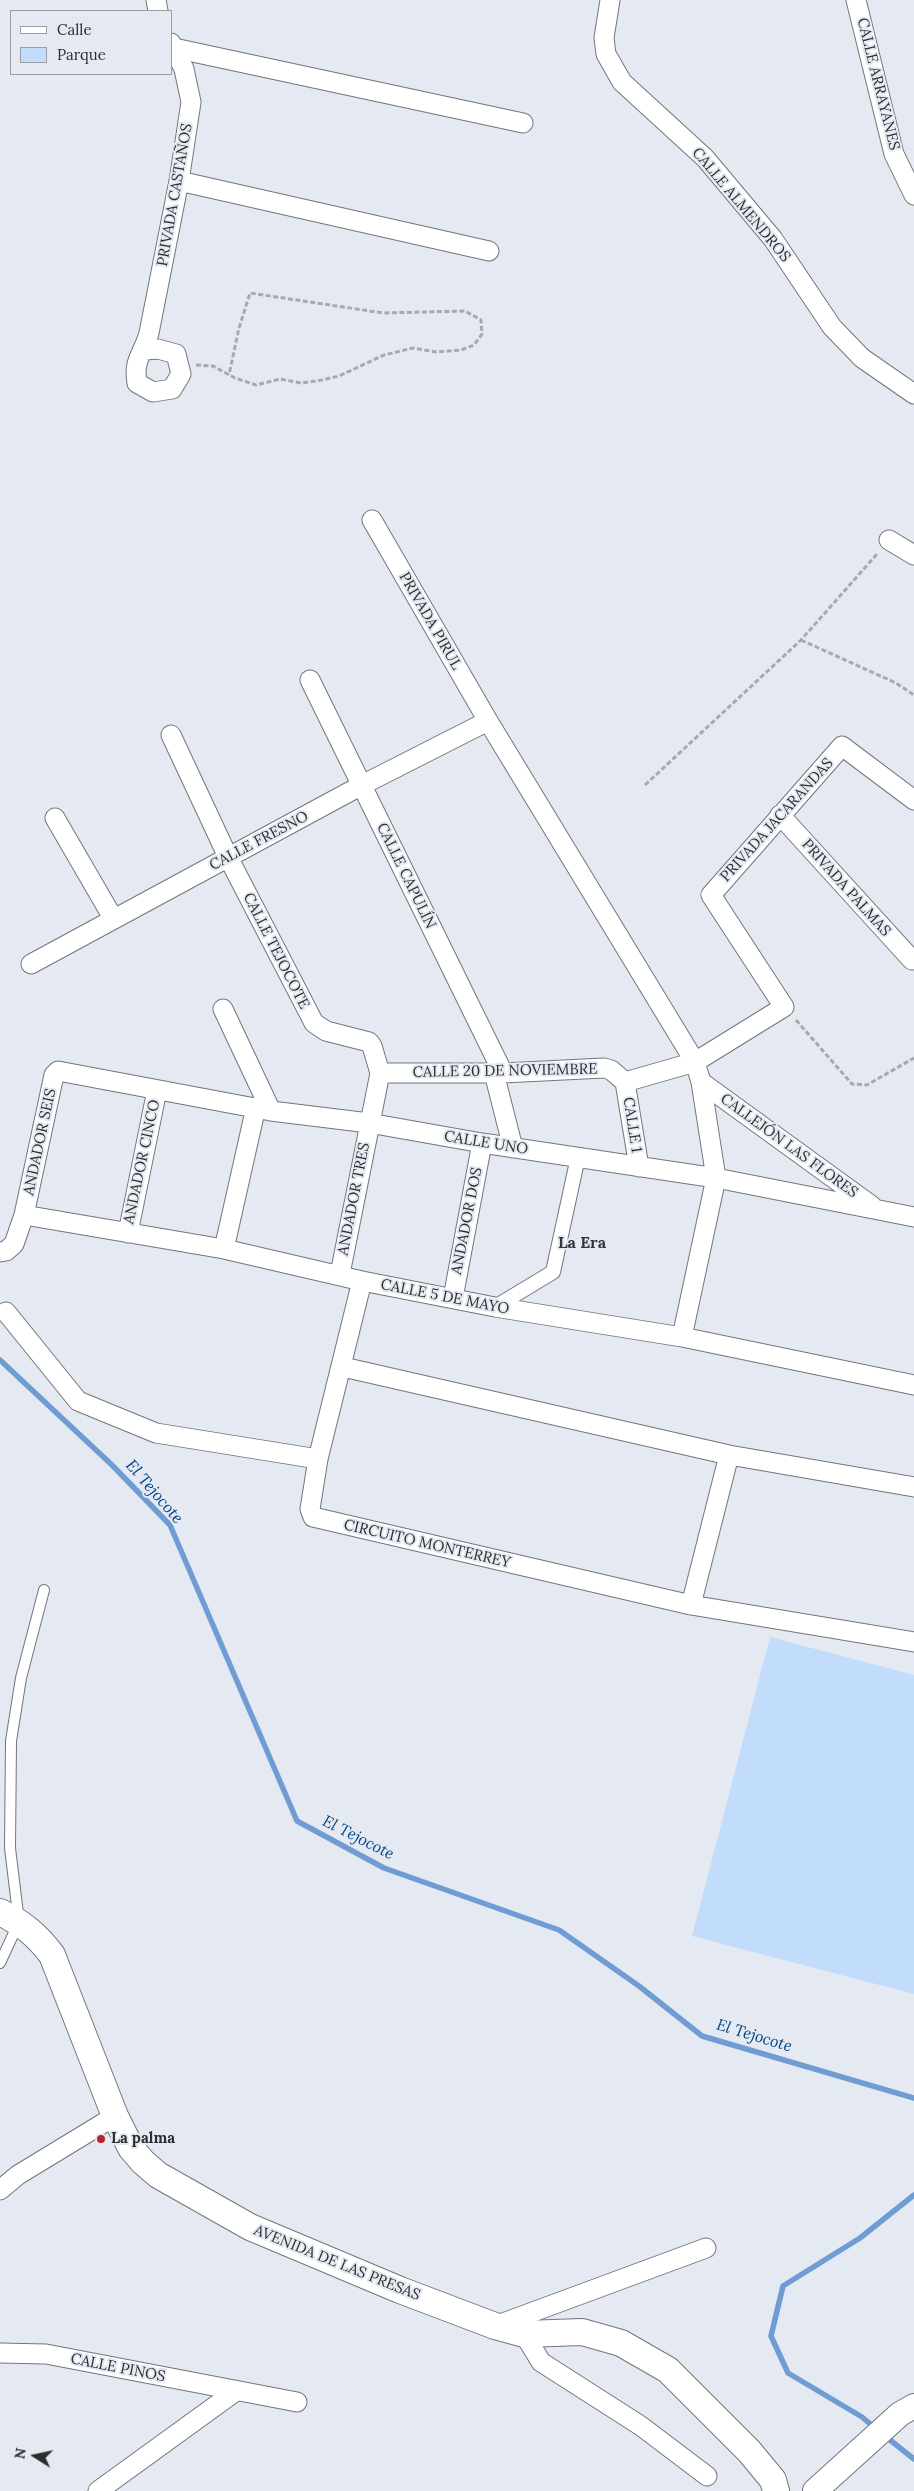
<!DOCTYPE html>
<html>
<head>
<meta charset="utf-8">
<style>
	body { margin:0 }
	#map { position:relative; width:914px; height:2491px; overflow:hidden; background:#e5eaf2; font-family:Lora,serif }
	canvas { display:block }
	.legend { position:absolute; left:10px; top:10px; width:162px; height:65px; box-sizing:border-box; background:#e5eaf2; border:1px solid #9b9fa4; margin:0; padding:6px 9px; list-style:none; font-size:15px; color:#2b2e30 }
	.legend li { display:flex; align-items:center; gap:10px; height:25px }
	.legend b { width:25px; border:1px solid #9b9fa4 }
	.north { position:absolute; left:10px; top:2431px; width:50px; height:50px; -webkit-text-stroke:4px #e5eaf2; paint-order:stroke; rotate:280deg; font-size:14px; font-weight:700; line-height:20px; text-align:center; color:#2b2e30 }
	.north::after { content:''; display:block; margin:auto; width:18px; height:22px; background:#2b2e30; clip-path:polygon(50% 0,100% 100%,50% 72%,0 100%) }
</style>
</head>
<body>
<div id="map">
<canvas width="914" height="2491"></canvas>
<ul class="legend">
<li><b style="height:6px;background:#fff"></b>Calle</li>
<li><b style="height:14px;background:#c2dcfb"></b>Parque</li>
</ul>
<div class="north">N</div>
</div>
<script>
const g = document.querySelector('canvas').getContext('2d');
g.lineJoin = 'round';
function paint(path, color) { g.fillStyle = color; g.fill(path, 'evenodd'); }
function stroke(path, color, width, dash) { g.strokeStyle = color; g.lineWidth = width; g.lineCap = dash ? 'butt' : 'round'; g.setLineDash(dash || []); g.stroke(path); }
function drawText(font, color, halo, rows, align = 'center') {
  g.font = font + ' Lora,serif'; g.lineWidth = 4; g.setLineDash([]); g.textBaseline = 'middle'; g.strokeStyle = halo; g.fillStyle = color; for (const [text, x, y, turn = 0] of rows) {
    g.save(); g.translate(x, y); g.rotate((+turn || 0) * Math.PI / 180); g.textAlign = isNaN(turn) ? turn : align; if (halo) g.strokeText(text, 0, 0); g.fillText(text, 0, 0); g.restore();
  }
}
paint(new Path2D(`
	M770,1637l144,38v319l-222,-58z`), '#c2dcfb');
stroke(new Path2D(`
	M0,1360l112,105 58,60 127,296 87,47 175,62 80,56 63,50 212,62
	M875,2428l-13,-11 -74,-44 -17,-37 12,-50 77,-48 54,-43
	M885,2436l29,23`), '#6f9cd2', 5.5);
const service = new Path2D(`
	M0,1963l19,-41 -9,-74 1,-107 10,-63 23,-88`);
const pedestrian = new Path2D(`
	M495,1307l58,-35 25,-115`);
const minor = new Path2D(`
	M156,0l2,11
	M610,0l-6,38 2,16 16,28 83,76 68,81 59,88 30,31 52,36
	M856,0l38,154 20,41
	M174,48l349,75
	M179,181l310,70
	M145,350l13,-1 18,5 5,20 -9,15 -19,3 -16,-9c-4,-24 6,-28 12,-50l30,-152 12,-79 -7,-33 -13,-26
	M372,520l116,201 207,341 6,20 15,96 -34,159
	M889,540l25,15
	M310,680l193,393
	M171,735l57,122 86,166 12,8 43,11 3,4 8,27 -40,201
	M780,815l132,145
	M55,818l58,100
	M31,964l331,-179 126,-64
	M223,1009l48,102
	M380,1073h123l101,-5 7,2 14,12
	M494,1073l19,75
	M625,1082l70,-20 89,-55 -73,-112 131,-149 72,54
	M625,1082l14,85
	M701,1082l171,124
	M24,1215l200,34 138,32 133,26 187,30 232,48
	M128,1233l29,-143
	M224,1249l32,-142
	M0,1252l6,-1 8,-7 10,-29 30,-140 4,-4 213,40 98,12 113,20 234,35 198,39
	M362,1281l-44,178 -8,50 3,8 378,88 223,37
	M453,1298l29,-155
	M6,1312l72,89 78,32 162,26
	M343,1367l386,88 185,32
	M691,1605l38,-150
	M0,2190l18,-15 97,-59
	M495,2326l211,-78
	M524,2334l17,28 100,64 66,50
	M0,2353l46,1 251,48
	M98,2491l138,-100`);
const tertiary = new Path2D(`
	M815,2491l85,-77 14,-8`);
const secondary = new Path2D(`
	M0,1912c22,11 37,23 52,43l63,161 16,32 12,14 15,13 92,52 150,63 95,36 29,8 58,-2 39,11 47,27 81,81 24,29 3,11`);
stroke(service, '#71767d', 12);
stroke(pedestrian, '#71767d', 16);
stroke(minor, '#71767d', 21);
stroke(tertiary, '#71767d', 26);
stroke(secondary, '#71767d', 28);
stroke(new Path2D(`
	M196,365l17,1 22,12 21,7 24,-6 21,4 21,-3 17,-4 45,-21 29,-7 23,4 25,-2 13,-5 8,-11 -1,-14 -16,-9 -82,2 -133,-20 -11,35 -10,47
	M801,640l95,43 18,12
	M645,785l156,-145 76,-86
	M796,1020l56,64 15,1 47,-27`), '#a6aab0', 3, [5, 2.5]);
stroke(service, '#fff', 10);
stroke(pedestrian, '#fff', 14);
stroke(minor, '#fff', 19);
stroke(tertiary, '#fff', 24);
stroke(secondary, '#fff', 26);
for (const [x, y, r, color] of [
	[101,2139,5,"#b6252b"]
]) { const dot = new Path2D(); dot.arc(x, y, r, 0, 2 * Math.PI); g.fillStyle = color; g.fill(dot); stroke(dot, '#e5eaf2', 2); }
drawText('15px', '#2b2e30', '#e5eaf2', [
	["CALLE ARRAYANES",878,84,76],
	["PRIVADA CASTAÑOS",175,195,-80],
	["CALLE ALMENDROS",741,205,50],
	["PRIVADA PIRUL",430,621,60],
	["PRIVADA JACARANDAS",777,820,-48],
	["CALLE FRESNO",259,841,-28],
	["CALLE CAPULÍN",406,876,64],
	["PRIVADA PALMAS",846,888,48],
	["CALLE TEJOCOTE",276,951,63],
	["CALLE 20 DE NOVIEMBRE",505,1071,-1],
	["CALLE 1",632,1125,81],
	["ANDADOR SEIS",40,1142,-78],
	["CALLE UNO",486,1143,9],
	["CALLEJÓN LAS FLORES",789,1146,36],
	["ANDADOR CINCO",142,1162,-78],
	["ANDADOR TRES",354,1199,-79],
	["ANDADOR DOS",467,1221,-79],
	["CALLE 5 DE MAYO",445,1297,11],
	["CIRCUITO MONTERREY",427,1544,13],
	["AVENIDA DE LAS PRESAS",337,2263,22],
	["CALLE PINOS",118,2368,11]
]);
drawText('bold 15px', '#2b2e30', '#e5eaf2', [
	["La palma",111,2139]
], 'left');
drawText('bold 16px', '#32373d', '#e5eaf2', [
	["La Era",582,1243]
]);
drawText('italic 16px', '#004586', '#e5eaf2', [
	["El Tejocote",154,1492,49],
	["El Tejocote",358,1838,27],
	["El Tejocote",754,2036,17]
]);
</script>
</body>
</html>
